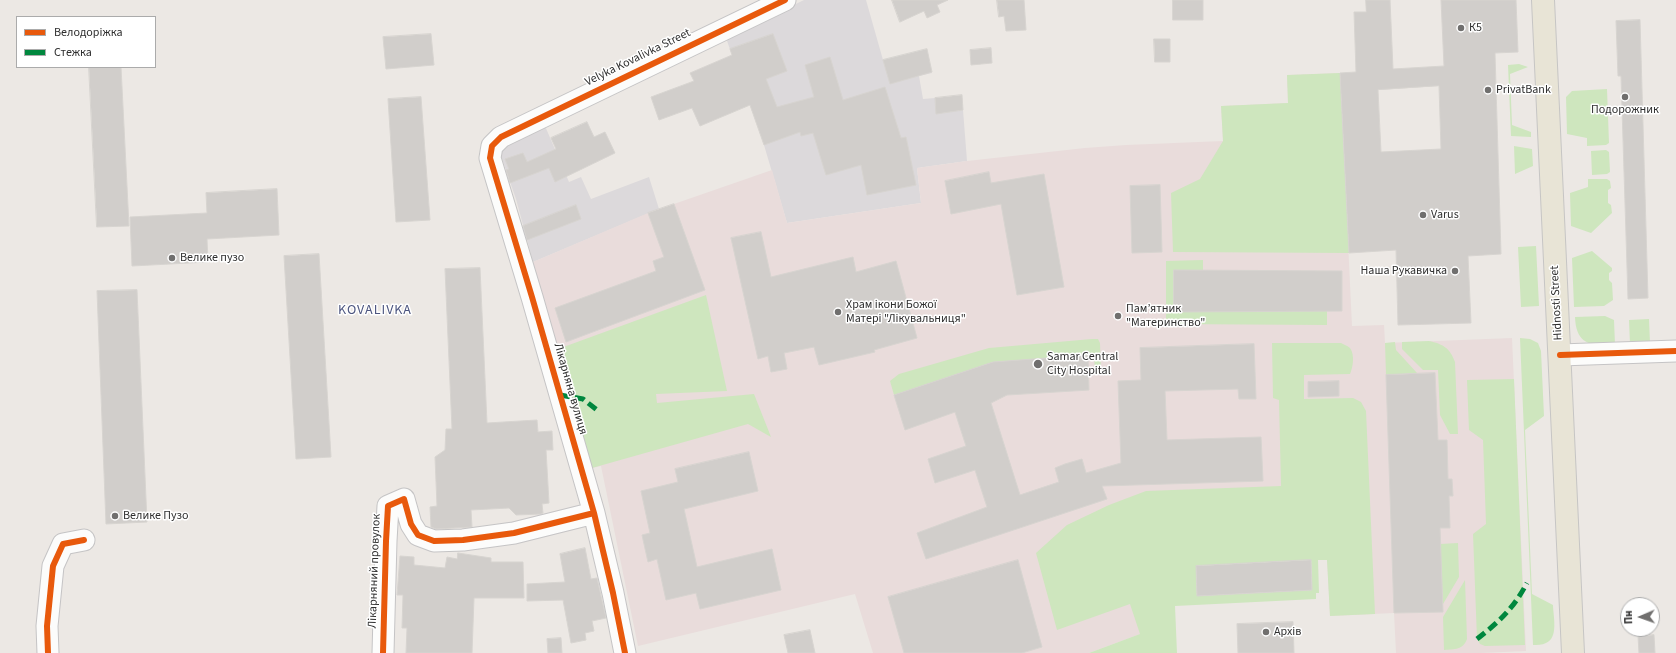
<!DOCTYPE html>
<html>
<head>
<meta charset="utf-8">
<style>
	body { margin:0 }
	#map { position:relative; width:1676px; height:653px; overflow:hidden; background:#ece8e4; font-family:"Source Sans 3",sans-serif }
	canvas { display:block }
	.legend { position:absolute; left:16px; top:16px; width:140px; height:52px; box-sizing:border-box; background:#fff; border:1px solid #ababab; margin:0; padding:5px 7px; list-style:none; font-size:12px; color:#2e2e2e }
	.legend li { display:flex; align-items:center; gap:8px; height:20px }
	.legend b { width:20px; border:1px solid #ababab }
	.north { position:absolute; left:1620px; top:597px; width:40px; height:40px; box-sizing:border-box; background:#fff; border:1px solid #ababab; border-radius:50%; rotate:268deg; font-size:11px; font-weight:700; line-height:16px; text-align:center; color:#2e2e2e }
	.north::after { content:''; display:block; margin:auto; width:14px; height:18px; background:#706f6e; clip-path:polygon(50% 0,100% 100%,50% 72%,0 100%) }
</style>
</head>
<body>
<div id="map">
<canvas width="1676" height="653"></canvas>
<ul class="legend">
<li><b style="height:5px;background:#e8590c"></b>Велодоріжка</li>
<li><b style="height:5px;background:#00873e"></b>Стежка</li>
</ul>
<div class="north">Пн</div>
</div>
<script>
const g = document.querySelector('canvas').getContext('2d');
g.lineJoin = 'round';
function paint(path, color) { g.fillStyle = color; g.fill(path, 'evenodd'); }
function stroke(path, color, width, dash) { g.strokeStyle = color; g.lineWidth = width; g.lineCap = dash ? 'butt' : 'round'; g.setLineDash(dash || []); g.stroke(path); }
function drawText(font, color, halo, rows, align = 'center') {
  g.font = font + ' "Source Sans 3",sans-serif'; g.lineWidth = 3; g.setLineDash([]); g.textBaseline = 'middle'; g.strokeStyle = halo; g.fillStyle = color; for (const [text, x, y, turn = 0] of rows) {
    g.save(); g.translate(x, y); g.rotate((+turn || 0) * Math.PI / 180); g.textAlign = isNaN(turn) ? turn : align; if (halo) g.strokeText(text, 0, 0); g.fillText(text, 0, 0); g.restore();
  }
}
paint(new Path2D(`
	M804,0h62l17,60 44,-11 5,24 -13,3 4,23 12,-1 2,15 26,-3 4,51 -50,7 4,35 -134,20 -23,-78 -38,-107z
	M545,126l24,56 12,-5 10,22 58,-22 10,32 -126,53 -17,-63 -16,-46 3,-5z`), '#dcd9db');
paint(new Path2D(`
	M1340,73l12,253 32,-1 1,18 127,-5 14,313 -45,2h-85l-2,-40 -64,3 -3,-57 -174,-19 4,88 -68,25h-216l-18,-59 -217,52 -37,-180 -9,2 -59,-206 115,-49 124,-43 15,53 134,-20 -4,-35 50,-7 118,-13 41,-3 97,-4 -2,-35 67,-3 -1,-28z`), '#e9dcdb');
paint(new Path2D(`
	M1519,64l9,3 -18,7 2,51 19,7v5l-20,-1 -3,-71z
	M1340,73l9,180 -176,-1 -2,-59 29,-14 23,-38 -2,-35 67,-3 -1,-28z
	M1607,89l2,54 -3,2 -19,1v-8l-20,-4 -1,-37 6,-6z
	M1514,146l18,3 1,17 -18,8z
	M1606,150l3,2 1,20 -3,2 -15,1 -1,-24z
	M1588,179h19l3,2 1,7 -3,2v13l3,2 1,8 -21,20 -20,-7 -1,-33 18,-6z
	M1536,246l3,60 -18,1 -3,-60z
	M1592,251l20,17v3l-3,2v7l3,3 1,17 -9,6 -30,1 -2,-49z
	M1203,260v10h-29l1,41h152v14l-161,-1v-63z
	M706,295l21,96 -71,3 1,9 97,-9 17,43 -23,-13 -156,44 -34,-119z
	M1605,316l9,4 1,25c-24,1 -39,0 -40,-28z
	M1649,319l1,24 -20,1 -1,-24z
	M1520,338l10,1 8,4 3,8 3,65 -19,14 7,164 21,11c0,10 6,33 -7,38 -4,2 -9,2 -13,2z
	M1092,339h6l2,4 1,28 -1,2h-3l-2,-2 -1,-16h-6l-95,7 -99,33 -4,-14 9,-7 90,-26z
	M1429,341c14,3 21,7 26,21l3,72h-8l-10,-19 -2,-45h-15l-21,-21v-7z
	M1395,342l1,8 21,23 -31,2 -1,-32z
	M1272,343h69c2,1 7,3 9,5 5,7 3,19 0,26l-46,1v24l49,-1 8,4 5,9 9,203 -45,2 -3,-56h-9l1,33h-3v6l-141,7 2,47h-88l51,-19 -10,-30 -73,26 -21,-77 31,-28 42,-20 37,-14 135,-5 -2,-86 -6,-2zM1311,560l1,30 -115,6 -1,-30z
	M1514,379l11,266 -40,1 -5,-2 -3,-5 -4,-105 13,-10 -3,-84 -14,-10 -2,-50z
	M1458,543l1,34 -16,27 -3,-60z
	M1465,580l2,59c-4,11 -12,10 -23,11l-1,-33z`), '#cee6be');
const building = new Path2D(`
	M892,0h56l-11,5 3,7 -13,6 -3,-7 -24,11z
	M997,0h27l2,30 -20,1 -2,-15 -5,1z
	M1173,0h30v20h-30z
	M1366,0h24l3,69 51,-3 -3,-66h75l2,52 -23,1 6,201 -33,2 3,67 -73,2 -2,-75 -47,3 -9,-180 16,-1 -2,-60h12zM1439,86l2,63 -60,3 -3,-62z
	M1640,20l8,278 -20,1 -7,-223h-3l-2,-55z
	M431,34l3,31 -48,4 -3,-32z
	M773,34l14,37 -21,8 11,28 37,-10 -9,-32 25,-8 13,43 42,-13 16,51 5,-1 10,48 -49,10 -6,-30 -35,10 -13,-42 -12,3 -1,-4 -36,13 -14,-40 -50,21 -8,-18 -33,12 -8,-23 43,-16 -4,-8 42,-18 -2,-6z
	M1154,39h16v23h-15z
	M991,48l1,15 -21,2 -1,-15z
	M927,49l5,23 -42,12 -7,-24z
	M89,67h32l8,159 -32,1z
	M962,95l1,15 -27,4 -1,-16z
	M421,97l9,123 -34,2 -8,-123z
	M587,122l7,15 11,-5 10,21 -60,29 -6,-14 -39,15 -4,-13 3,-1 -4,-10 18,-6 4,9 29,-13 -5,-11z
	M989,172l2,11 53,-9 20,113 -47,8 -16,-91 -50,10 -6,-33z
	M1160,185l2,67 -30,1 -2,-67z
	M277,189l2,46 -72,4 1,23 -76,4 -2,-49 77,-4 -1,-20z
	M674,204l31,86 -139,52 -11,-34 101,-37 -3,-10 11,-4 -16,-44z
	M576,205l5,14 -54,21 -4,-14z
	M761,232l10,45 82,-20 3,15 40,-11 21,77 -43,12 1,2 -56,13 -5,-18 -30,6 3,16 -16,3 -3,-16 -10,3 -27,-121z
	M319,254l12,203 -35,2 -12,-203z
	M480,268l7,155 50,-3 1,12 14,-1 1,19h-7l3,53 -7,1 1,9 -2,1 -25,1 -7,-7 -38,2 1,17 -36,2 -5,-2 -1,-20 7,-1 -2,-49 10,-7 1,-21h6l-7,-160z
	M1174,270l168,1v40l-168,1z
	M137,290l10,232 -41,2 -9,-233z
	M1254,344l2,55h-17l-1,-10 -73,2 2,49 94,-3 2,44 -161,5 5,13 -181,60 -9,-26 70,-26 -12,-37 -40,13 -7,-24 38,-13 -11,-34 -50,18 -11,-35 99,-33 95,-7 1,35 -82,5 -16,8 29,92 39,-13 -4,-14 10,-4 17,-5 4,14 35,-10 -3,-82 23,-1 -1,-32z
	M1435,373l3,67h9l1,39h4l1,17h-4l1,32h-10l3,84 -49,1 -8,-238z
	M1339,381v15l-31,1v-15z
	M749,452l9,39 -74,18 13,58 75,-18 9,41 -81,19 -4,-16 -30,7 -9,-41 -9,3 -6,-27 8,-2 -9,-42 37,-9 -3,-13z
	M585,548l6,31 6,-1 9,40 -14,3 2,10 -9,2 1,7 -15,3 -8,-43 -36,1v-17l38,-2 -5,-28z
	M458,553l33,5v4h32l1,36h-50l-2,55h-66l1,-25h-5l1,-33h-6l3,-39 14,1v8l31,3 2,-11 10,2z
	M1018,560l24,87 -20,6h-118l-16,-56z
	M1311,560l1,30 -115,6 -1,-30z
	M1293,622l1,31h-56l-1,-29z
	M810,630l5,23h-27l-4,-18z
	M1654,635l1,18h-16l-1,-17z
	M561,638l1,15h-14l-1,-14z`);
paint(building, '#d1cecb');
stroke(building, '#d7d4d0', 1);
const minor = new Path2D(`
	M1560,355l116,-4
	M48,653l-1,-27 6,-60 10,-22 21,-4
	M383,653l3,-112 2,-35 16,-7 7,25 7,11 16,6 29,-1 51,-7 80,-20
	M625,653l-12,-60 -19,-80 -62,-216 -42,-139 2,-12 9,-9 284,-137`);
const major = new Path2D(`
	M1543,0l30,653`);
stroke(minor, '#c5c4c5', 23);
stroke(major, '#c6c5c4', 24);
stroke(minor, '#fcfcfb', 21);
stroke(major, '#e8e4d6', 22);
stroke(new Path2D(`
	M560,395l23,4 14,11
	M1477,639c23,-18 36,-30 50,-56`), '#00873e', 5, [10, 5]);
stroke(new Path2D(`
	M1560,355l116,-4
	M48,653l-1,-27 6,-60 10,-22 21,-4
	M383,653l3,-112 2,-35 16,-7 7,25 7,11 16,6 29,-1 51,-7 80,-20
	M625,653l-12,-60 -19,-80 -62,-216 -42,-139 2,-12 9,-9 284,-137`), '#e8590c', 6);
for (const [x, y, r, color] of [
	[1461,28,4,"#706f6e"],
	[1488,90,4,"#706f6e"],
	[1625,97,4,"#706f6e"],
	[1423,215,4,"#706f6e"],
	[172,258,4,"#706f6e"],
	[1455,271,4,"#706f6e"],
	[838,312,4,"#706f6e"],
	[1118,316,4,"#706f6e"],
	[1038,364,5,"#706f6e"],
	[115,516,4,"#706f6e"],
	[1266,632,4,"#706f6e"]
]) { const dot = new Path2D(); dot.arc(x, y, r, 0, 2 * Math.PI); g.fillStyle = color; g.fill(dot); stroke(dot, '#fff', 1.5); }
drawText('12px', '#2e2e2e', '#fff', [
	["К5",1469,28],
	["PrivatBank",1496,90],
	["Подорожник",1625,110,"center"],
	["Varus",1431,215],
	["Велике пузо",180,258],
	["Наша Рукавичка",1447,271,"right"],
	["Храм ікони Божої",846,305],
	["Матері \"Лікувальниця\"",846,319],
	["Пам’ятник",1126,309],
	["\"Материнство\"",1126,323],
	["Samar Central",1047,357],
	["City Hospital",1047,371],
	["Велике Пузо",123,516],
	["Архів",1274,632]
], 'left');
drawText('12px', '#2e2e2e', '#fff', [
	["Velyka Kovalivka Street",638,58,-26],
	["Hidnosti Street",1557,303,-93],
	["Лікарняна вулиця",570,389,74],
	["Лікарняний провулок",375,571,-88]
]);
g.letterSpacing = '1px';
drawText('14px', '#4d5680', '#fff', [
	["KOVALIVKA",375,311]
]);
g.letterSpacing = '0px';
</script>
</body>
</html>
